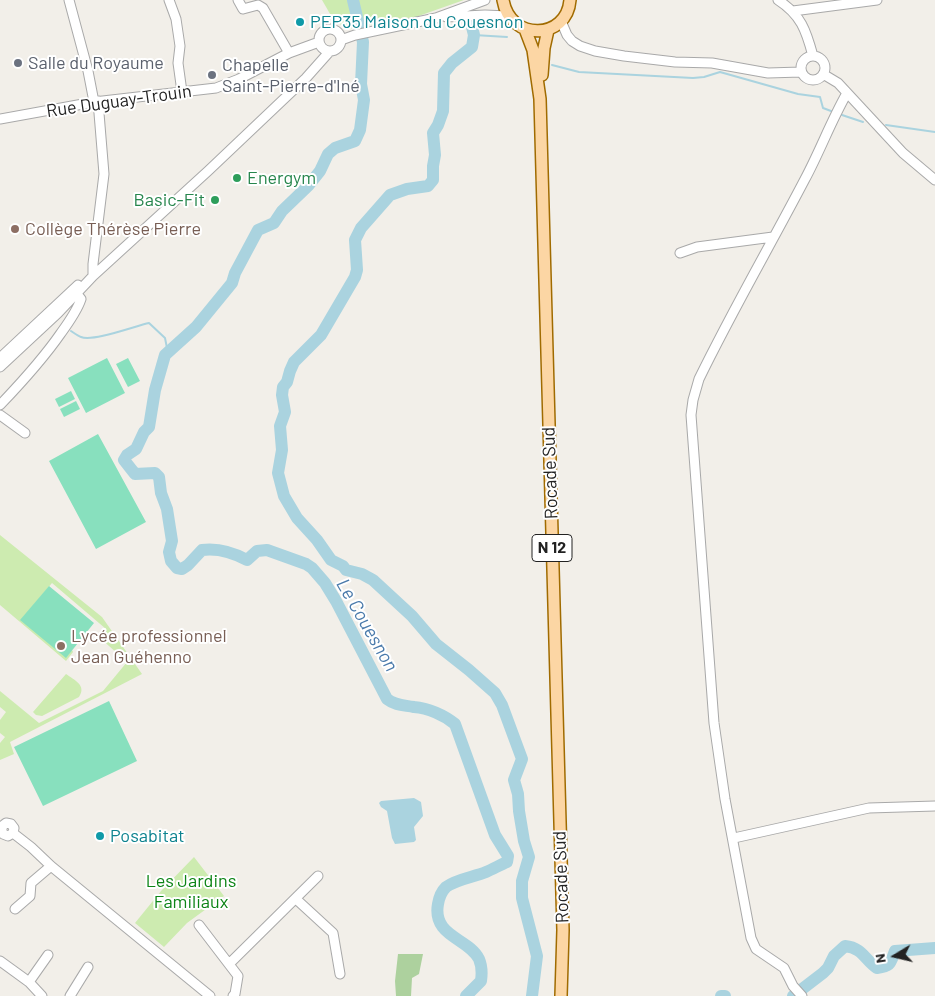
<!DOCTYPE html>
<html>
<head>
<meta charset="utf-8">
<style>
	body { margin:0 }
	#map { position:relative; width:935px; height:996px; overflow:hidden; background:#f2efe9; font-family:Barlow,sans-serif }
	canvas { display:block }
	.north { position:absolute; left:870px; top:931px; width:50px; height:50px; -webkit-text-stroke:4px #fff; paint-order:stroke; rotate:261deg; font-size:14px; font-weight:700; line-height:20px; text-align:center; color:#222 }
	.north::after { content:''; display:block; margin:auto; width:18px; height:22px; background:#222; clip-path:polygon(50% 0,100% 100%,50% 72%,0 100%) }
</style>
</head>
<body>
<div id="map">
<canvas width="935" height="996"></canvas>
<div class="north">N</div>
</div>
<script>
const g = document.querySelector('canvas').getContext('2d');
g.lineJoin = 'round';
function paint(path, color) { g.fillStyle = color; g.fill(path, 'evenodd'); }
function stroke(path, color, width, dash) { g.strokeStyle = color; g.lineWidth = width; g.lineCap = dash ? 'butt' : 'round'; g.setLineDash(dash || []); g.stroke(path); }
function drawText(font, color, halo, rows, align = 'center') {
  g.font = font + ' Barlow,sans-serif'; g.lineWidth = 4; g.setLineDash([]); g.textBaseline = 'middle'; g.strokeStyle = halo; g.fillStyle = color; for (const [text, x, y, turn = 0] of rows) {
    g.save(); g.translate(x, y); g.rotate((+turn || 0) * Math.PI / 180); g.textAlign = isNaN(turn) ? turn : align; if (halo) g.strokeText(text, 0, 0); g.fillText(text, 0, 0); g.restore();
  }
}
paint(new Path2D(`
	M322,0h142l-51,18 -66,11 -14,-10z
	M0,535l102,82 40,57 -132,68 4,12 -14,6v-17l5,-6 -5,-4v-13l6,-8 -6,-5v-16l39,32 64,-32 24,-29 -27,-24 6,-9 -54,-46 -31,37 45,37 6,-7 1,2 -7,9 -66,-56z
	M66,674c8,6 21,11 13,23l-37,19 -6,-1 -3,-3z
	M194,857l30,39 -37,27 -23,24 -29,-24 26,-32z`), '#cdebb0');
paint(new Path2D(`
	M398,954h25l-4,20 -7,4 -1,18h-15l-1,-15z`), '#add19e');
paint(new Path2D(`
	M107,358l18,35 -39,20 -18,-35z
	M128,358l12,23 -12,6 -12,-23z
	M71,391l4,8 -16,8 -4,-8z
	M76,401l4,8 -16,8 -4,-8z
	M98,434l48,88 -50,27 -47,-88z
	M49,586l45,37 -28,35 -46,-38z
	M109,701l28,60 -94,45 -29,-59z`), '#88e0be');
paint(new Path2D(`
	M414,798l7,4 2,14 -9,11 2,13 -2,2 -19,2 -3,-6 -5,-27 -6,-4 -2,-4 2,-2z`), '#aad3df');
stroke(new Path2D(`
	M474,35l33,2
	M552,65l27,7 114,6 11,-1 16,-5 78,22 22,3 3,11 8,3
	M842,115l21,7
	M886,125l49,7
	M71,331c3,2 7,5 10,6 12,5 54,-11 68,-14l16,15 3,15`), '#aad3df', 2);
stroke(new Path2D(`
	M353,0l10,42 -2,42 3,16 -4,30 -5,11 -20,7 -7,6 -8,17 -12,15 -26,25 -8,12 -16,7 -23,43 -3,10 -36,44 -31,28 -10,35 -6,37 -5,5 -8,17 -9,6 -3,5 11,14 20,-1 4,4 2,16 6,16 5,32 -3,11 2,9 6,7 5,1 6,-4 14,-15c15,-2 32,3 45,10l10,-9 10,-1 39,14 6,4 13,15 11,18 51,98c9,7 17,6 27,8 14,1 30,8 41,17l40,111 13,21 -1,6c-7,3 -14,7 -21,10 -12,5 -29,7 -40,15 -4,4 -7,11 -8,17 -6,33 31,34 41,55 3,7 3,15 2,22l-15,15
	M470,19l4,16 -2,12 -20,16 -8,10 -1,38 -5,14 -5,8 2,22 -2,11v14l-5,6 -21,3 -17,6 -29,33 -6,12 2,30 -2,7 -34,58 -27,27 -4,9 -3,11 -4,5 -1,8 3,17 -5,14 2,24 -4,23 6,23 13,22 20,22 14,20 12,6 3,4 16,4 11,6 39,36 24,28 33,26 26,23 7,12 20,54 -8,21 4,14 1,17 5,30 5,16 -7,24v17l15,58 -5,40
	M721,996h4
	M793,996l30,-23 5,-5 6,-12 11,-10c18,2 19,13 32,22 14,-2 13,-4 18,-17l40,-3`), '#aad3df', 12);
const minor = new Path2D(`
	M69,0l19,71 6,31
	M169,0l7,19 4,27 -2,17 4,29
	M238,0l5,9 15,-4 5,3 26,45
	M778,0c23,15 28,30 35,56
	M793,11l84,-11
	M446,17l39,-2 23,1
	M561,21l6,14 5,6 8,5 15,5 29,5 51,6 37,1 56,10 33,-1
	M319 40a11 11 0 1 1 22 0a11 11 0 1 1-22 0Z
	M341,40l14,-5 81,-17 49,-18
	M801 68a12 12 0 1 1 24 0a12 12 0 1 1-24 0Z
	M823,74l15,9 65,70 32,27
	M0,119l94,-17 122,-14 23,-9 50,-26 30,-11
	M680,253l17,-6 76,-10
	M93,276v-12l11,-90 -6,-73
	M0,358l78,-73
	M0,367l58,-54 35,-37 115,-105 98,-93 24,-27
	M0,405c22,-23 43,-46 61,-72 8,-11 16,-22 20,-34l-4,-5
	M0,415l25,18
	M13,833l-5,3 -5,-2c-2,-4 -2,-8 3,-11l5,1 3,4 -1,5 18,14 20,19 159,130
	M734,838l135,-30 66,-2
	M296,899l37,34 7,41
	M15,909l15,-13 1,-13 20,-17
	M199,925l39,51 -3,18 -2,2
	M0,961l29,21 13,14
	M229,964l89,-88
	M29,982l19,-27
	M70,996l18,-29
	M802,996l-9,-10 -9,-18 -28,-19 -5,-11 -26,-139 -11,-76 -23,-308 2,-15 6,-21c33,-68 71,-133 106,-200 15,-28 26,-58 42,-86`);
const major = new Path2D(`
	M503,0c7,42 64,40 67,0
	M525,29l8,21 7,49 23,831 -2,66
	M542,75l2,-27 4,-18`);
stroke(minor, '#a9a9a9', 11);
stroke(major, '#a06b00', 14);
stroke(minor, '#fff', 9);
stroke(major, '#fcd6a4', 11);
for (const [x, y, r, color] of [
	[300,22,5,"#0f9aa8"],
	[18,63,5,"#6b7280"],
	[212,75,5,"#6b7280"],
	[237,178,5,"#2e9e5b"],
	[215,200,5,"#2e9e5b"],
	[15,229,5,"#8d6e63"],
	[61,646,5,"#8d6e63"],
	[100,836,5,"#0f9aa8"]
]) { const dot = new Path2D(); dot.arc(x, y, r, 0, 2 * Math.PI); g.fillStyle = color; g.fill(dot); stroke(dot, '#fff', 2); }
for (const [x, y, w] of [
	[552,548,40]
]) { const box = new Path2D(); box.roundRect(x - w / 2, y - 13.5, w, 27, 4); g.fillStyle = '#fff'; g.fill(box); stroke(box, '#222', 1); }
drawText('bold 16px', '#222', null, [
	["N 12",552,548]
]);
drawText('18px', '#0d838f', '#fff', [
	["PEP35 Maison du Couesnon",310,22],
	["Posabitat",110,836]
], 'left');
drawText('18px', '#5b616d', '#fff', [
	["Salle du Royaume",28,63],
	["Chapelle",222,65],
	["Saint-Pierre-d'Iné",222,86]
], 'left');
drawText('18px', '#222', '#fff', [
	["Rue Duguay-Trouin",119,101,-8],
	["Rocade Sud",550,473,-92],
	["Rocade Sud",561,877,-92]
]);
drawText('18px', '#27864d', '#fff', [
	["Energym",247,178],
	["Basic-Fit",205,200,"right"]
], 'left');
drawText('18px', '#785e54', '#fff', [
	["Collège Thérèse Pierre",25,229],
	["Lycée professionnel",71,636],
	["Jean Guéhenno",71,657]
], 'left');
drawText('18px', '#0c8416', '#fff', [
	["Les Jardins",191,881],
	["Familiaux",191,902]
]);
drawText('italic 19px', '#4a7aab', '#fff', [
	["Le Couesnon",367,625,60]
]);
</script>
</body>
</html>
